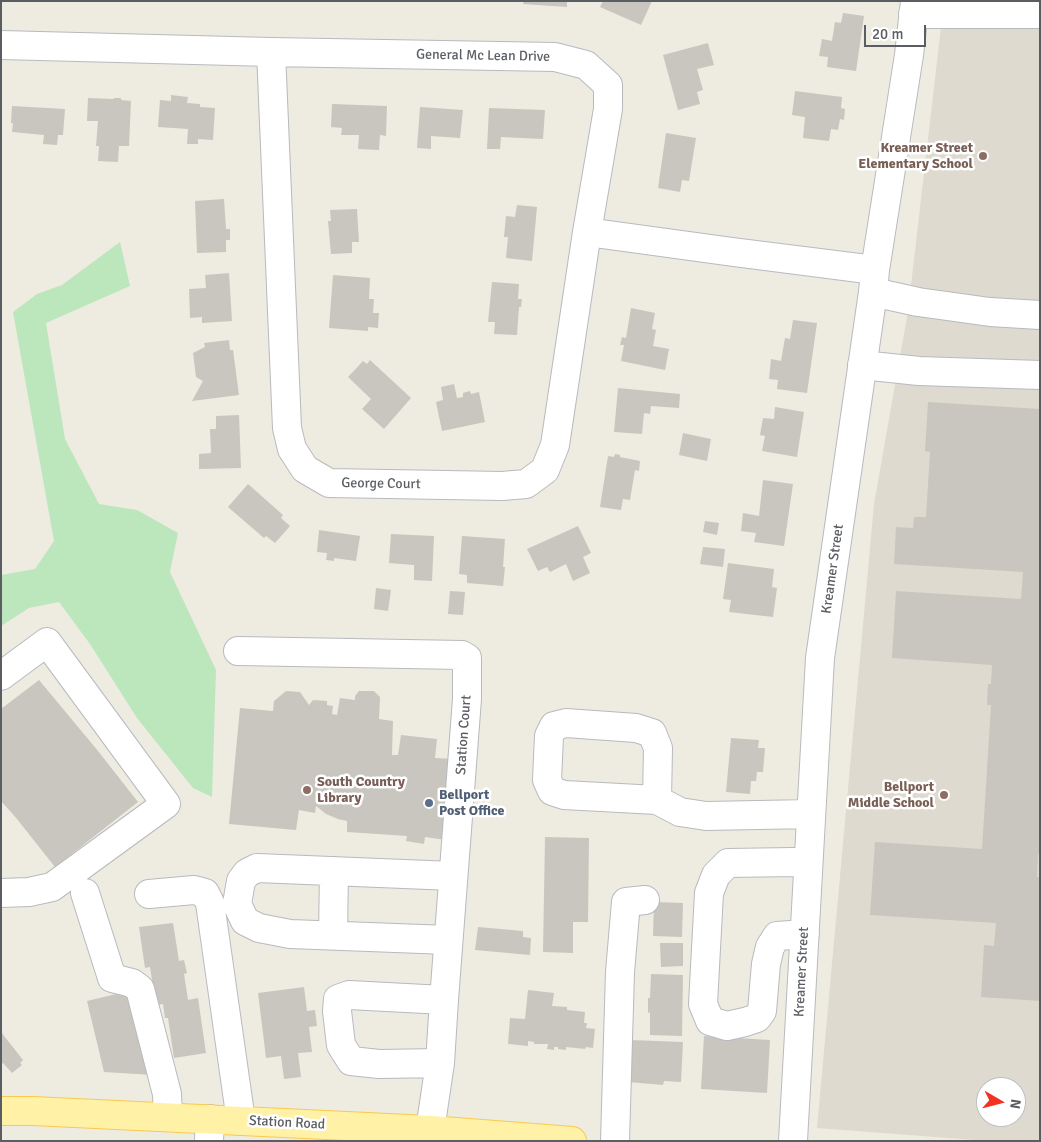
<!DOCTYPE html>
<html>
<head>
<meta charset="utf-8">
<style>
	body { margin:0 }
	#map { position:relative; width:1041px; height:1142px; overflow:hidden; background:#eeebe1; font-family:Signika,sans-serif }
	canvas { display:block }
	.frame { position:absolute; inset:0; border:2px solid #5a5e63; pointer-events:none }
	.north { position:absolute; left:976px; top:1077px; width:50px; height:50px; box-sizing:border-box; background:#fff; border:1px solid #bdbfc1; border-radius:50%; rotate:98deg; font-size:14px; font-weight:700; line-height:20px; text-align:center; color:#5a5e63 }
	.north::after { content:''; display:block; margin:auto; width:18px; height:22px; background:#f33322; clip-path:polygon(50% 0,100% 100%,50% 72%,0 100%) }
	.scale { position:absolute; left:864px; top:25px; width:62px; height:22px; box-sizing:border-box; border:2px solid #5a5e63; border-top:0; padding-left:6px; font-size:15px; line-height:18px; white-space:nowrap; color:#5a5e63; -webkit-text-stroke:4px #fff; paint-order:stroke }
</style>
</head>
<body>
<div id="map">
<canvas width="1041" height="1142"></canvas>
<div class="frame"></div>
<div class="north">N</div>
<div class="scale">20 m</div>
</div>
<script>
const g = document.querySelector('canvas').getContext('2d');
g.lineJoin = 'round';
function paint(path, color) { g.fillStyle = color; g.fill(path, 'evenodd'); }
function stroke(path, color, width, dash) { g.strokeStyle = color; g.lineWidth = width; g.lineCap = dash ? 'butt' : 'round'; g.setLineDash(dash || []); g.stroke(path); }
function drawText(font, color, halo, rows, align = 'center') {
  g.font = font + ' Signika,sans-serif'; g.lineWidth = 5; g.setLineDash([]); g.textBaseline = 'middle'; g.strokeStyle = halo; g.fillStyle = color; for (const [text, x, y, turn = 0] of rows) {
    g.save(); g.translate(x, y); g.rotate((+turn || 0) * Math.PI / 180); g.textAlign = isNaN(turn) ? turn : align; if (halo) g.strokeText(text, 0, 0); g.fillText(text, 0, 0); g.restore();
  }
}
paint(new Path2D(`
	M944,1h96v1140h-52l-171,-13 57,-624 34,-193zM986,1087h30v30h-30z`), '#dedad0');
paint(new Path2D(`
	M120,242l10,44 -84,37 19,116 34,65 38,6 41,23 -8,39 46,98 -4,127 -19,-9 -56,-70 -47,-74 -31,-42 -30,6 -28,18v-51l34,-6 19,-28 -41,-229 24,-18 25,-9z`), '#bce7bc');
paint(new Path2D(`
	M524,1h43v6l-44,-3z
	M603,1h49l-11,24 -41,-18z
	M843,13l21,3 -8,55 -29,-4 1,-10 -9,-1 3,-17 10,2 3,-19 6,1z
	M708,43l6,22 -17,4 6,21 -6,2 3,12 -22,6 -15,-55z
	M795,91l47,6 -1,11 4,1 -1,11 -4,-1 -2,11 -7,-1 -2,12 -26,-3 2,-21 -13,-2z
	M171,95l17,2 -1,6 13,1v3l15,1 -2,32 -15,-1v5h-11l1,-15 -30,-2 2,-27 11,1z
	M88,98l26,1v-1h7v2l10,1 -2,45h-10l-1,16 -20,-1 1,-15h-3l2,-25h-11z
	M332,104l55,2 -1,30 -6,-1 -1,15 -21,-1 1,-14h-18l1,-7 -11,-1z
	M12,106l53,3 -2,26h-5l-1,10 -14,-1 1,-9 -32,-3 1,-9h-2z
	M420,107l43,3 -3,28 -29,-2v13l-14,-1z
	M489,108l56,2 -2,29 -42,-2 -1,12h-13z
	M666,133l30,5 -7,43 -7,-1 -2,12 -22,-4z
	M224,199l2,30h4v11h-4v12l-29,1 -2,-52z
	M517,205l20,2 -5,54 -26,-3 2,-21h-4l2,-21 9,1z
	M357,209l2,33h-7v11l-21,1 -3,-33h3l-1,-11z
	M229,273l3,48 -30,2v-6l-12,1 -1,-29 17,-1 -1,-13z
	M333,275l37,3 -1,21h5l-1,14h6l-1,15 -10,-1v4l-39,-3z
	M492,282l27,2 -1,15h4l-1,8h-2l-2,28 -23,-1 1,-12h-7z
	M631,308l24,5 -3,16 4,1 -3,16 16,3 -4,21 -44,-9 3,-16h-4l2,-8 4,1z
	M793,320l24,3 -10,70 -30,-4 1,-9 -9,-1 2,-20 10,2 4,-23 5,1z
	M229,340l1,10h3l6,45 -47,6 11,-20 -7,-4 -3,-24 12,-6 -1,-4z
	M370,360l41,38 -27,31 -22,-20 9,-10 -23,-22 15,-16 4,3z
	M454,384l3,14 6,-1v-4l7,-2 1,3 8,-2 6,30 -43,9 -6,-29 7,-2 -2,-13z
	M618,388l62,6 -1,14 -28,-2 -1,8 -6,-1 -2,21 -28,-2z
	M928,402l112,7v445h-2l-1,23h3v124l-59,-4 3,-52 10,1 2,-23 -126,-8 5,-73 107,7 9,-144h-4l1,-21h3l1,-19 -100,-7 4,-67 125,8 2,-27 -129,-8 2,-37 17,1 1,-11h12l4,-65 -5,-1z
	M775,407l29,5 -7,45 -35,-6 3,-15 -5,-1 3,-17 11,1z
	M239,415l2,53 -42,1v-15l12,-1 -1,-24h6v-13z
	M683,433l28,6 -4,22 -28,-6z
	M615,454l5,1v2l20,4 -1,10 -4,-1 -5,30 -7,-1 -2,11 -21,-3 8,-51 6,1z
	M763,480l30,4 -9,62 -30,-4 2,-9 -15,-2 2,-18 16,3z
	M248,484l35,31 -2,3 9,8 -15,17 -9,-7 -2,2 -36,-31z
	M705,521l14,2 -2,12 -14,-3z
	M578,526l13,27 -8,4 7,16 -17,8 -7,-17 -16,8 -3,-5 -9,4 -11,-22z
	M319,530l41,6 -4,25 -22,-3v3l-8,-1 1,-7 -10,-1z
	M391,534l43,2 -2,45 -18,-1v-15l-25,-2z
	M462,536l43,3 -2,28h2l-2,19 -36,-3v-8l-8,-1z
	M703,547l22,2 -2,18 -23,-3z
	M728,563l46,6 -2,18 5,1 -4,29 -44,-5 2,-12 -8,-1z
	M376,588l15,2 -3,21 -14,-2z
	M450,591l15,1 -2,23 -15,-1z
	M39,680l59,71 40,51 -83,65 -38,-48 -16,-18v-92z
	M286,691l14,1 9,13 4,-5 14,1v4l6,1 -1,8 5,1 3,-17 15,2v-4l4,-5h15l6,6 -1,22 14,2 -1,34h6l3,-20 36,4 -2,19 17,1 -6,81 -21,-3 -1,7 -18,-3 1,-5 -60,-4v-11l-9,-2 -12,-5 -10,-8 -1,7 -16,-3 -3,20 -67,-6 11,-116 33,3 1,-10z
	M731,738l28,2 -1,8h7l-2,24h-6l-1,9h-5l-1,13 -24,-2z
	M545,837l44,1 -1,84h-15v31l-30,-1z
	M654,902l29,1 -1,34 -29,-1z
	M173,923l6,38 5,-1 3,13 -3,1 4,26 10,-2 8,55 -32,5 -6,-40h-3l-2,-14 -7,1 -6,-38 -5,1 -6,-41z
	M478,927l45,4v6l8,1 -1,17 -55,-5z
	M660,943h23v23l-22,1z
	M651,974l32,1 -1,61 -32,-1v-23l-2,1v-15h2z
	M304,987l3,24 8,-1 2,16 -8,1 3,25 -14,1 3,24 -17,2 -3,-23 -15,2 -8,-65z
	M133,990l20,85 -49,-3 -17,-71z
	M528,990l26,3 -2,13 15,1v3l18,2 -1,11h3l-1,5 9,1 -2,19 -7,-1 -1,2 -19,-2v3l-8,-1v-2h-4v3l-7,-1 1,-5h-14v-2l-6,-1v5l-20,-2 2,-26 15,1z
	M1,1032l22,28 -3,3 2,2 -10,8 -9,-10 -2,2z
	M704,1036l66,4 -3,53 -66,-4z
	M630,1040l53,2 -2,40 -17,-1 -1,4 -35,-3z`), '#c9c6bf');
const minor = new Path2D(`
	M913,14h127
	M1,45l270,7 284,5 31,8 22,20v24l-21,123 -32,213 -10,25 -19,14 -24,2 -173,-3 -24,-14 -13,-20 -5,-21 -16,-376
	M587,232l146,20 142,18
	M873,292l45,10 72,10 50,3
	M862,365l57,6 121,4
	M238,651l224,4 5,3v41l-23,301 -4,63 -10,67
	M1,676l46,-34 119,162 -114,83 -23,5 -28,1
	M657,800l1,-52 -6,-15 -16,-5 -70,-5 -12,3 -5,10 -2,44 5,11 12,4 93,5 23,12 26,4 105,-2
	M85,893l27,85 20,5 8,6 27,105 1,23
	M149,894l45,-4 11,3 5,10 31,218
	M805,934l-28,2 -7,11 -4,17 -4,47 -5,7 -12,4 -18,4 -17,-5 -7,-17 6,-111 7,-18 12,-12 65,-1 15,1
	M333,935l1,-64
	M448,940l-158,-6 -31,-6 -14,-7 -8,-17 4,-23 6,-8 10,-5 196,8
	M440,1063l-61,1 -28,-3 -10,-16 -4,-34 1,-12 11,-4 95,5
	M209,1141l1,-22
	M615,1141l5,-169 6,-70 19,-2
	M793,1141l27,-483 53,-366 2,-22 34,-215 6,-54`);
const major = new Path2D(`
	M1,1111h32l397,19 142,11`);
stroke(minor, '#b7babf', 30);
stroke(major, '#f9ca4f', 30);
stroke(minor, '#fff', 28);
stroke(major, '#fff1a5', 28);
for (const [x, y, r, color] of [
	[983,156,5,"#8d6e63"],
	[307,790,5,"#8d6e63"],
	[944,795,5,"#8d6e63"],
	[429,803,5,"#5c6f8a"]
]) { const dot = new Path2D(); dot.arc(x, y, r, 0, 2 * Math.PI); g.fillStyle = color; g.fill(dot); stroke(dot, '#fff', 2); }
drawText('14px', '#5a5e63', '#fff', [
	["General Mc Lean Drive",483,56,1],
	["George Court",381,484,1],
	["Kreamer Street",833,569,-82],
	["Station Court",464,735,-86],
	["Kreamer Street",802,972,-87],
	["Station Road",287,1123,3]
]);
drawText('bold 14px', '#785e54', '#fff', [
	["Kreamer Street",973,148],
	["Elementary School",973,164],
	["South Country",317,782,"left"],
	["Library",317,798,"left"],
	["Bellport",934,787],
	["Middle School",934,803]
], 'right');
drawText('bold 14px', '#4e5e75', '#fff', [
	["Bellport",439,795],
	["Post Office",439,811]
], 'left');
</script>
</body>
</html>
